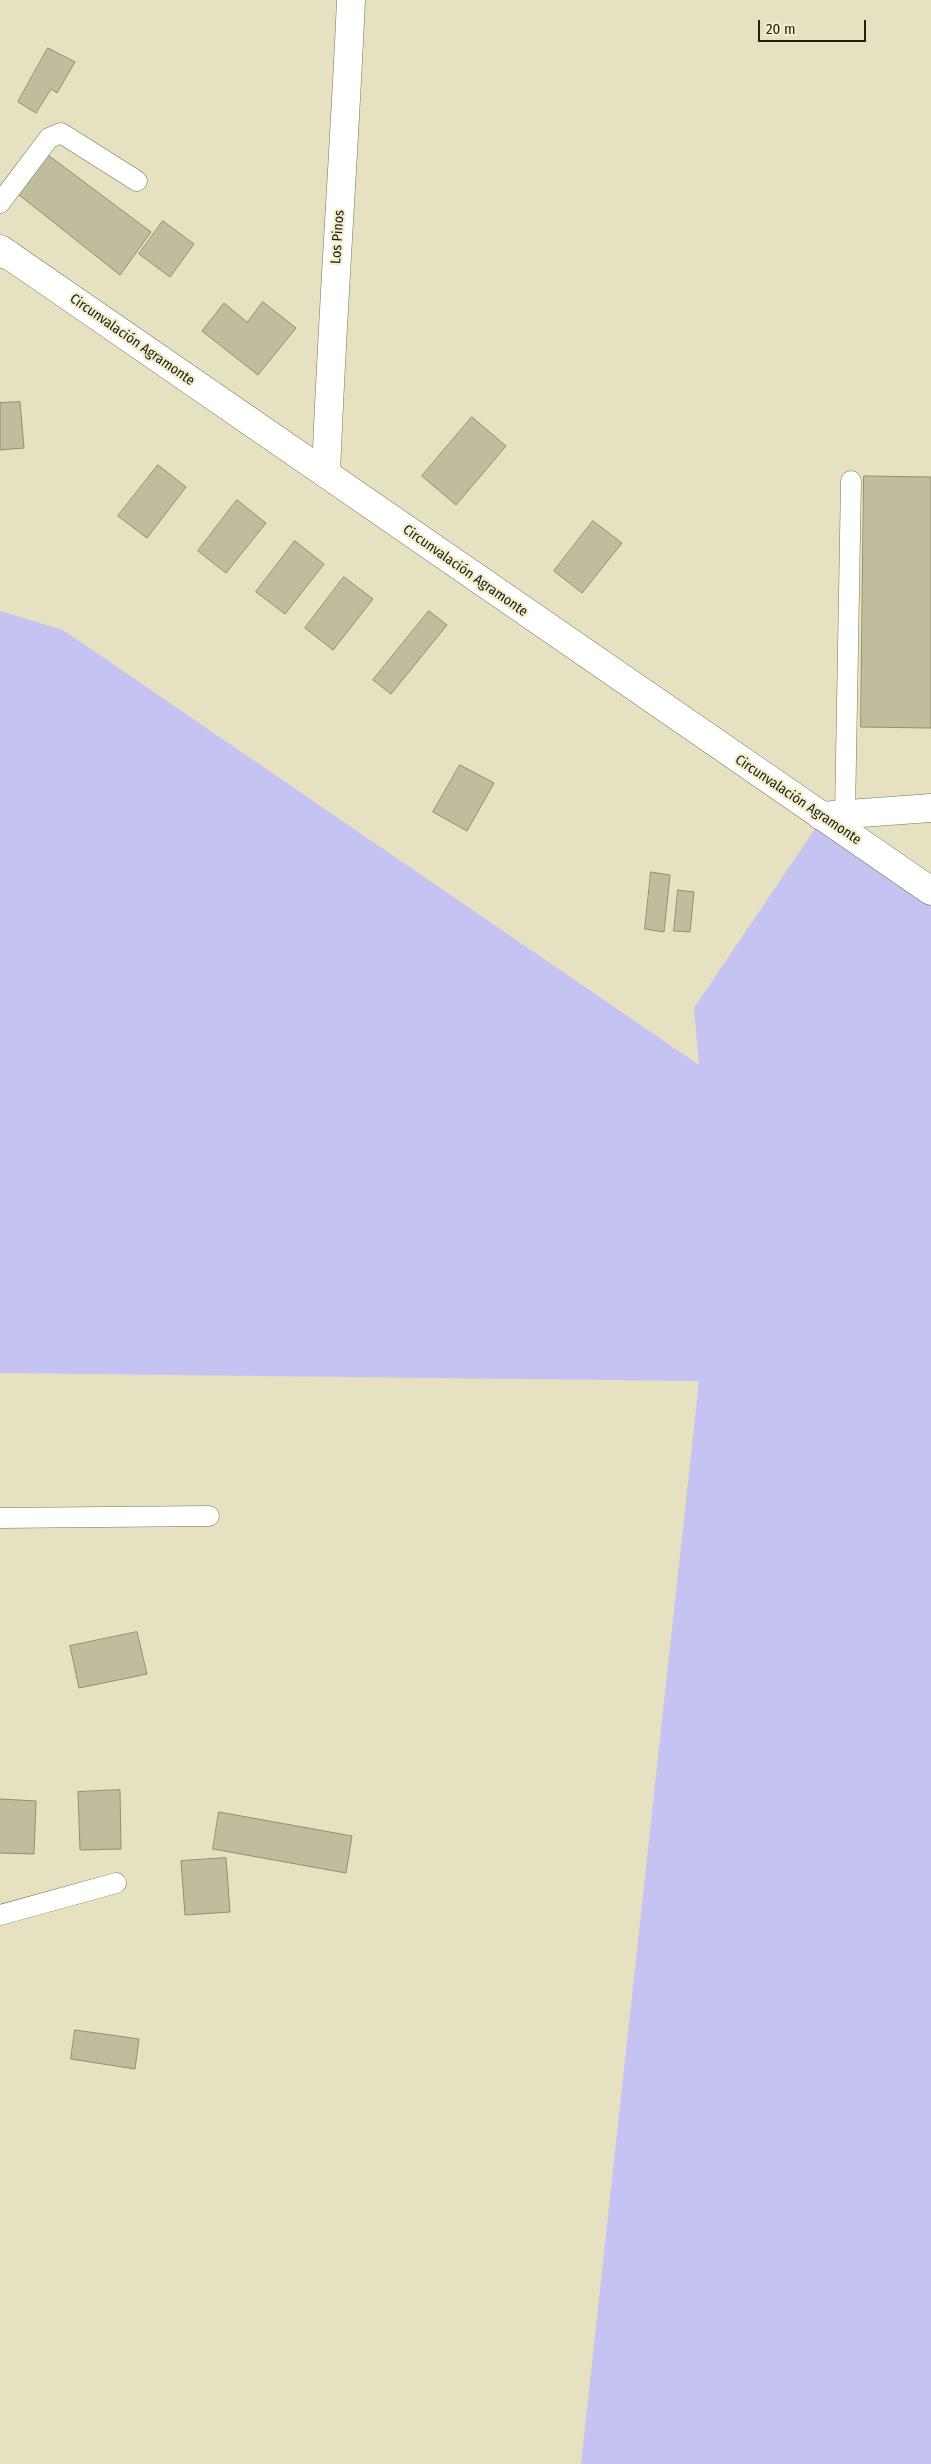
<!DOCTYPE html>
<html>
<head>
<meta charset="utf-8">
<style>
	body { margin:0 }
	#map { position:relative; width:931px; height:2464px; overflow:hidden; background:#e5e1c1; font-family:"Fira Sans Condensed",sans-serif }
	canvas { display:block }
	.scale { position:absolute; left:758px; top:20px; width:108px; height:22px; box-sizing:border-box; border:2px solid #212014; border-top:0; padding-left:6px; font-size:15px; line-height:18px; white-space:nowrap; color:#212014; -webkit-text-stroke:4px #f2efce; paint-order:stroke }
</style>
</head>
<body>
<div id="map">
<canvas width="931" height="2464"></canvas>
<div class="scale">20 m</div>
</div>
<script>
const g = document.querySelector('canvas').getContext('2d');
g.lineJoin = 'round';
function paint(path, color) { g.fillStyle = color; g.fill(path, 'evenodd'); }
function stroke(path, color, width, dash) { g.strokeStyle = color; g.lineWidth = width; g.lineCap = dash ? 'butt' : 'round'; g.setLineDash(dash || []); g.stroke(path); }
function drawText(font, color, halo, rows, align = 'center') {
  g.font = font + ' "Fira Sans Condensed",sans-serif'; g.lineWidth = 4.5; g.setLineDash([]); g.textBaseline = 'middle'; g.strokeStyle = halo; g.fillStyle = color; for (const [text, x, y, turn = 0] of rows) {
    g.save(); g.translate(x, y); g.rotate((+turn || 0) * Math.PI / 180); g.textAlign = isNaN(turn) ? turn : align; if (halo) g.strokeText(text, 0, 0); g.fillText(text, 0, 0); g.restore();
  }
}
paint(new Path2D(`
	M0,611l63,19 636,435 -5,-57 127,-188 110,74v1570h-350l118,-1083 -699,-8z`), '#c4c3f2');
const building = new Path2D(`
	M48,48l27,14 -18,31 -6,-4 -15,24 -18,-11z
	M48,155l103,77 -31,43 -102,-81z
	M163,221l31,23 -24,33 -31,-23z
	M263,302l33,26 -38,47 -56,-44 22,-28 23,19z
	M20,402l4,46 -24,2v-47z
	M472,417l34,29 -50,59 -34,-29z
	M158,465l28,22 -39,51 -29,-22z
	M864,476l67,1v251l-70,-1z
	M237,500l29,23 -40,50 -28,-22z
	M593,521l29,22 -40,50 -28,-22z
	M295,541l29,23 -39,50 -29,-22z
	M344,577l29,22 -40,51 -28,-22z
	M429,611l18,14 -56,69 -18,-14z
	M460,765l34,18 -27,48 -34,-19z
	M651,872l19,3 -6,57 -19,-3z
	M678,890l16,2 -4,40 -16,-1z
	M137,1632l10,42 -68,14 -9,-42z
	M120,1790l1,59 -41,1 -2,-58z
	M0,1799l36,2 -2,53 -34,-1z
	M219,1812l133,24 -6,37 -133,-24z
	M226,1858l4,54 -45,3 -4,-54z
	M75,2030l64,9 -4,30 -64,-10z`);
paint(building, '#c0bd9e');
stroke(building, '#928e71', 1);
const service = new Path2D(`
	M0,203l49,-65 12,-5 76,48
	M845,814l6,-333
	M0,1518l209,-2
	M0,1915l116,-32`);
const minor = new Path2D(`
	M326,474c6,-158 18,-316 25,-474
	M821,816l110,-8`);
const secondary = new Path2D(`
	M0,249l931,642`);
const trunk = new Path2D(`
	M0,254l9,1`);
stroke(service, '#777457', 21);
stroke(minor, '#777457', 29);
stroke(secondary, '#777457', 29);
stroke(trunk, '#777457', 29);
stroke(service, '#fff', 20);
stroke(minor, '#fff', 28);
stroke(secondary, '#fff', 28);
stroke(trunk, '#fff', 28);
drawText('14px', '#212014', '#f2efce', [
	["Los Pinos",338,237,-86],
	["Circunvalación Agramonte",132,340,35],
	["Circunvalación Agramonte",465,571,35],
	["Circunvalación Agramonte",798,800,34]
]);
</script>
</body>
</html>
